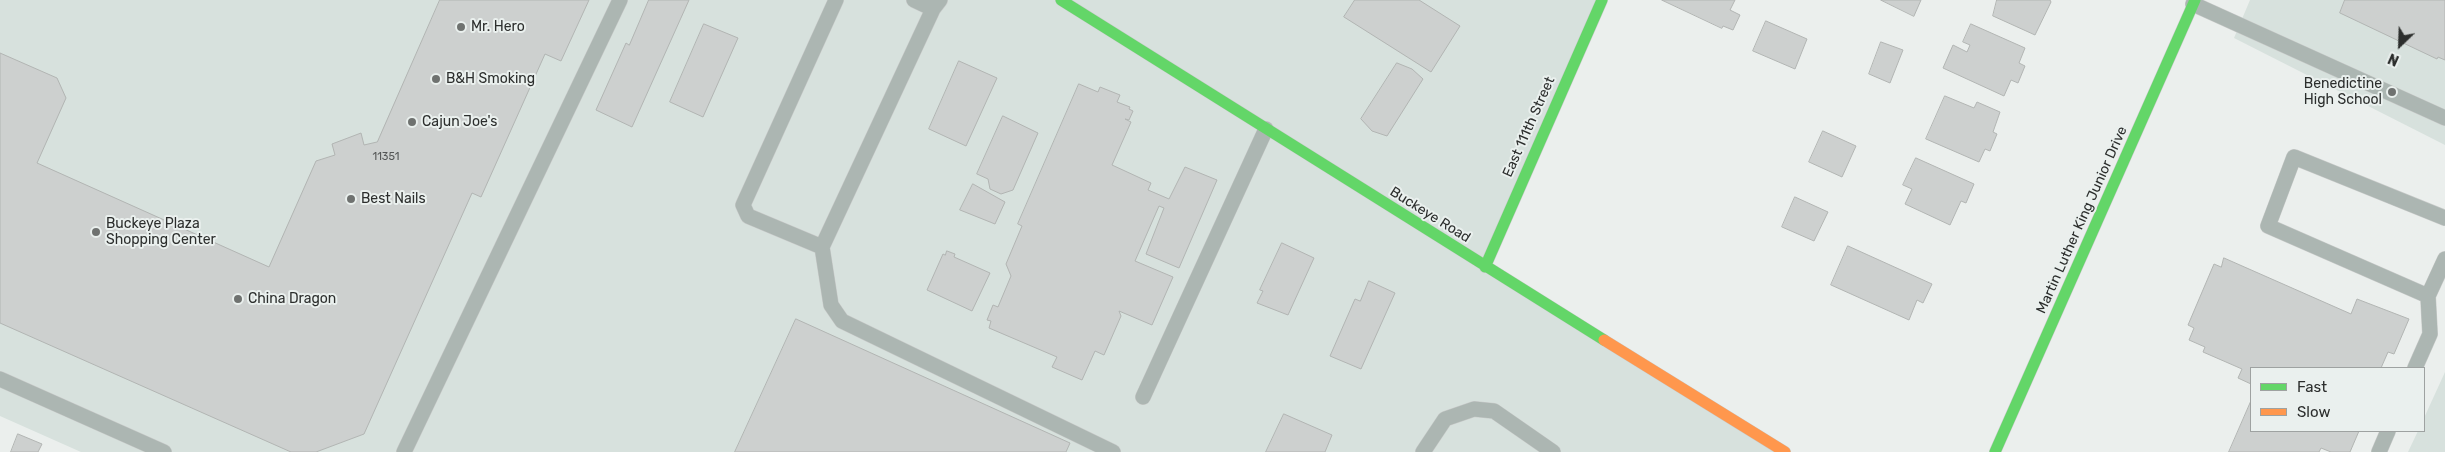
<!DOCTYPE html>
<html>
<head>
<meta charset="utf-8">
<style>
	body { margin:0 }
	#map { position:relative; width:2445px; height:452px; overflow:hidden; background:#ebefed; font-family:Rubik,sans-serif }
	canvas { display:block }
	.legend { position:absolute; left:2250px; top:367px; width:175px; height:65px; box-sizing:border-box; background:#eaf0ee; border:1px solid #9ea2a1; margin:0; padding:6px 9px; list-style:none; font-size:15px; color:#2c2e2d }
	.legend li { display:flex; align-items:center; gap:10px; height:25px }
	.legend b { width:25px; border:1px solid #9ea2a1 }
	.north { position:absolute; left:2375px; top:20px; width:50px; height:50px; -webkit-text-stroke:4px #eaf0ee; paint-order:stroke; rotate:204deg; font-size:14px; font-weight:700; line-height:20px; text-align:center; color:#2c2e2d }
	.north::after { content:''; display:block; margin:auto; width:18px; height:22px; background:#2c2e2d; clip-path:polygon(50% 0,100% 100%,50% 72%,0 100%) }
</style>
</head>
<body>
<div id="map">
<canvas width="2445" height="452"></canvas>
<ul class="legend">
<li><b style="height:6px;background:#63d668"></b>Fast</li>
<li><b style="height:6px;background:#ff974d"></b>Slow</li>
</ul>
<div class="north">N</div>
</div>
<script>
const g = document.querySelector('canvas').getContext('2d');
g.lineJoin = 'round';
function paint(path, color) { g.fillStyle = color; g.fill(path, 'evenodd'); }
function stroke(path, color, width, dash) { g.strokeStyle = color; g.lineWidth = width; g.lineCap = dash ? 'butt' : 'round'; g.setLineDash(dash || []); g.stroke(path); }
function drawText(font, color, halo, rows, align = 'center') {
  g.font = font + ' Rubik,sans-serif'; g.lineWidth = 4; g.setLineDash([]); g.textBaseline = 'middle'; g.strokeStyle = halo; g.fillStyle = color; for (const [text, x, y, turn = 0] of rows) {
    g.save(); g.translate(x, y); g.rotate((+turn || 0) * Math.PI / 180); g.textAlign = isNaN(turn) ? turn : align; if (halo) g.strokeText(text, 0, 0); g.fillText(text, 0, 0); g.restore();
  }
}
paint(new Path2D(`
	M0,0h1602l-117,267 300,185h-1704l-81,-36z
	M2250,0h195v145l-211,-107z
	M2445,372v80h-37l10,-21h6v-13z`), '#d7e1dd');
const building = new Path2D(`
	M440,0h149l-28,61 -16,-7 -64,143 -9,-4 -108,241 -48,18h-25l-291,-129v-270l57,25 9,20 -29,65 232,104 47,-106 19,-6 -3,-11 29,-11 3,12 13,-3z
	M649,0h40l-57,127 -36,-17 30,-67 3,2z
	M1355,0h64l41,26 -29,46 -87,-55z
	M1662,0h73l-5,10 10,5 -7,15 -10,-4 -1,2z
	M1881,0h40l-7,16z
	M1997,0h53l1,2 -16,33 -42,-19z
	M2345,0h100v60l-7,-3 -1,2 -97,-46z
	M1766,21l41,18 -12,30 -42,-18z
	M704,24l34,14 -35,79 -33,-15z
	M1971,24l54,24 -6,15 6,3 -7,17 -7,-3 -7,16 -61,-28 10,-23 14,7 3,-7 -7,-3z
	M1881,42l22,8 -13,33 -21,-9z
	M959,61l38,17 -31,68 -37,-17z
	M1397,63l15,6 11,10 -36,57 -15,-5 -11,-12z
	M1079,84l19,8 2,-5 20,8 -3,7 13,5 -1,2 4,2 -4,9 -4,-1 6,3 -19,43 39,18 -3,7 21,9 16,-32 32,13 -38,88 -33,-14 18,-46 -5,-2 -24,55 38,16 -21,48 -33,-14 2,5 -17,39 -9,-4 -13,29 -30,-13 5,-10 -68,-29 2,-7 -4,-1 6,-15 5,2 13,-31 -5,-12 16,-38 -4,-2z
	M1945,96l29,12 3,-6 23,10 -7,20 4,2 -7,17 -5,-2 -6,13 -53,-23z
	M1003,116l35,17 -25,57 -12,4 -11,-5 -2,-10 -11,-5z
	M1823,131l33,15 -14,31 -33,-15z
	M1916,158l58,26 -8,19 -5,-2 -11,24 -45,-21 7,-15 -9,-4z
	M973,184l32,18 -10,22 -35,-14z
	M1795,197l33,15 -14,29 -32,-14z
	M1282,243l32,15 -26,57 -31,-12 6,-12 -3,-1z
	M1848,246l84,38 -9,19 -6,-3 -8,20 -78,-35z
	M947,251l8,3 -1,3 36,16 -18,38 -45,-21 16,-36 2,1z
	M2224,258l127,56 6,-15 52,20 -15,35 -6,-2 -7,16h-130v16l-13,-6 4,-9 -39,-17 2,-5 -16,-7 5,-12 -6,-3 26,-61 7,3z
	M1369,281l26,12 -34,76 -31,-13 25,-57 5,2z
	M796,319l274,124 -4,9h-331z
	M2251,401v30h108l-9,21h-19l-10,-4 -2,4h-90z
	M1284,414l48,21 -7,17h-59z
	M18,434l24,10 -4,8h-27z`);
paint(building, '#cdd0cf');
stroke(building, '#b2b5b3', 1);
const lane = new Path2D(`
	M836,0l-93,205 5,11 74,31 111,-238 7,-9
	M914,0l19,9
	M2193,4l252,114
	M822,247l9,58 11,16 271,131
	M2428,296l-160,-70 26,-69 151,61
	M2415,368l15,-34 -2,-38 17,-37
	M0,379l164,73
	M1143,397l123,-268
	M404,452l216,-452
	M1423,452l22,-33 29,-10 20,2 59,41
	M2379,452l9,-21`);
const fast = new Path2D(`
	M1061,0l543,340
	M1485,267l117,-267
	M1995,452l200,-452`);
const slow = new Path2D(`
	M1604,340l181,112`);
stroke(lane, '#c9cbca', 16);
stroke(fast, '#c9cbca', 12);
stroke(slow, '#c9cbca', 12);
stroke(lane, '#acb6b2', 15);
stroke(fast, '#63d668', 11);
stroke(slow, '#ff974d', 11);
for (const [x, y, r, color] of [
	[461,27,5,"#6f7270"],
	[436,79,5,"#6f7270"],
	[2392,92,5,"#6f7270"],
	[412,122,5,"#6f7270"],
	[351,199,5,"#6f7270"],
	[96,232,5,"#6f7270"],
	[238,299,5,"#6f7270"]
]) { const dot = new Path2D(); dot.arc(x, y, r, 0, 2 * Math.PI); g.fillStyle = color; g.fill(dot); stroke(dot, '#eaf0ee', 2); }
drawText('11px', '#545656', null, [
	["11351",386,157]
]);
drawText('14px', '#2c2e2d', '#eaf0ee', [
	["Mr. Hero",471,27],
	["B&H Smoking",446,79],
	["Benedictine",2382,84,"right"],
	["High School",2382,100,"right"],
	["Cajun Joe's",422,122],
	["Best Nails",361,199],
	["Buckeye Plaza",106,224],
	["Shopping Center",106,240],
	["China Dragon",248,299]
], 'left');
drawText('14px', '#2c2e2d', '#eaf0ee', [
	["East 111th Street",1529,127,-66],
	["Buckeye Road",1430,215,32],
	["Martin Luther King Junior Drive",2082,220,-66]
]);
</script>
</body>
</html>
